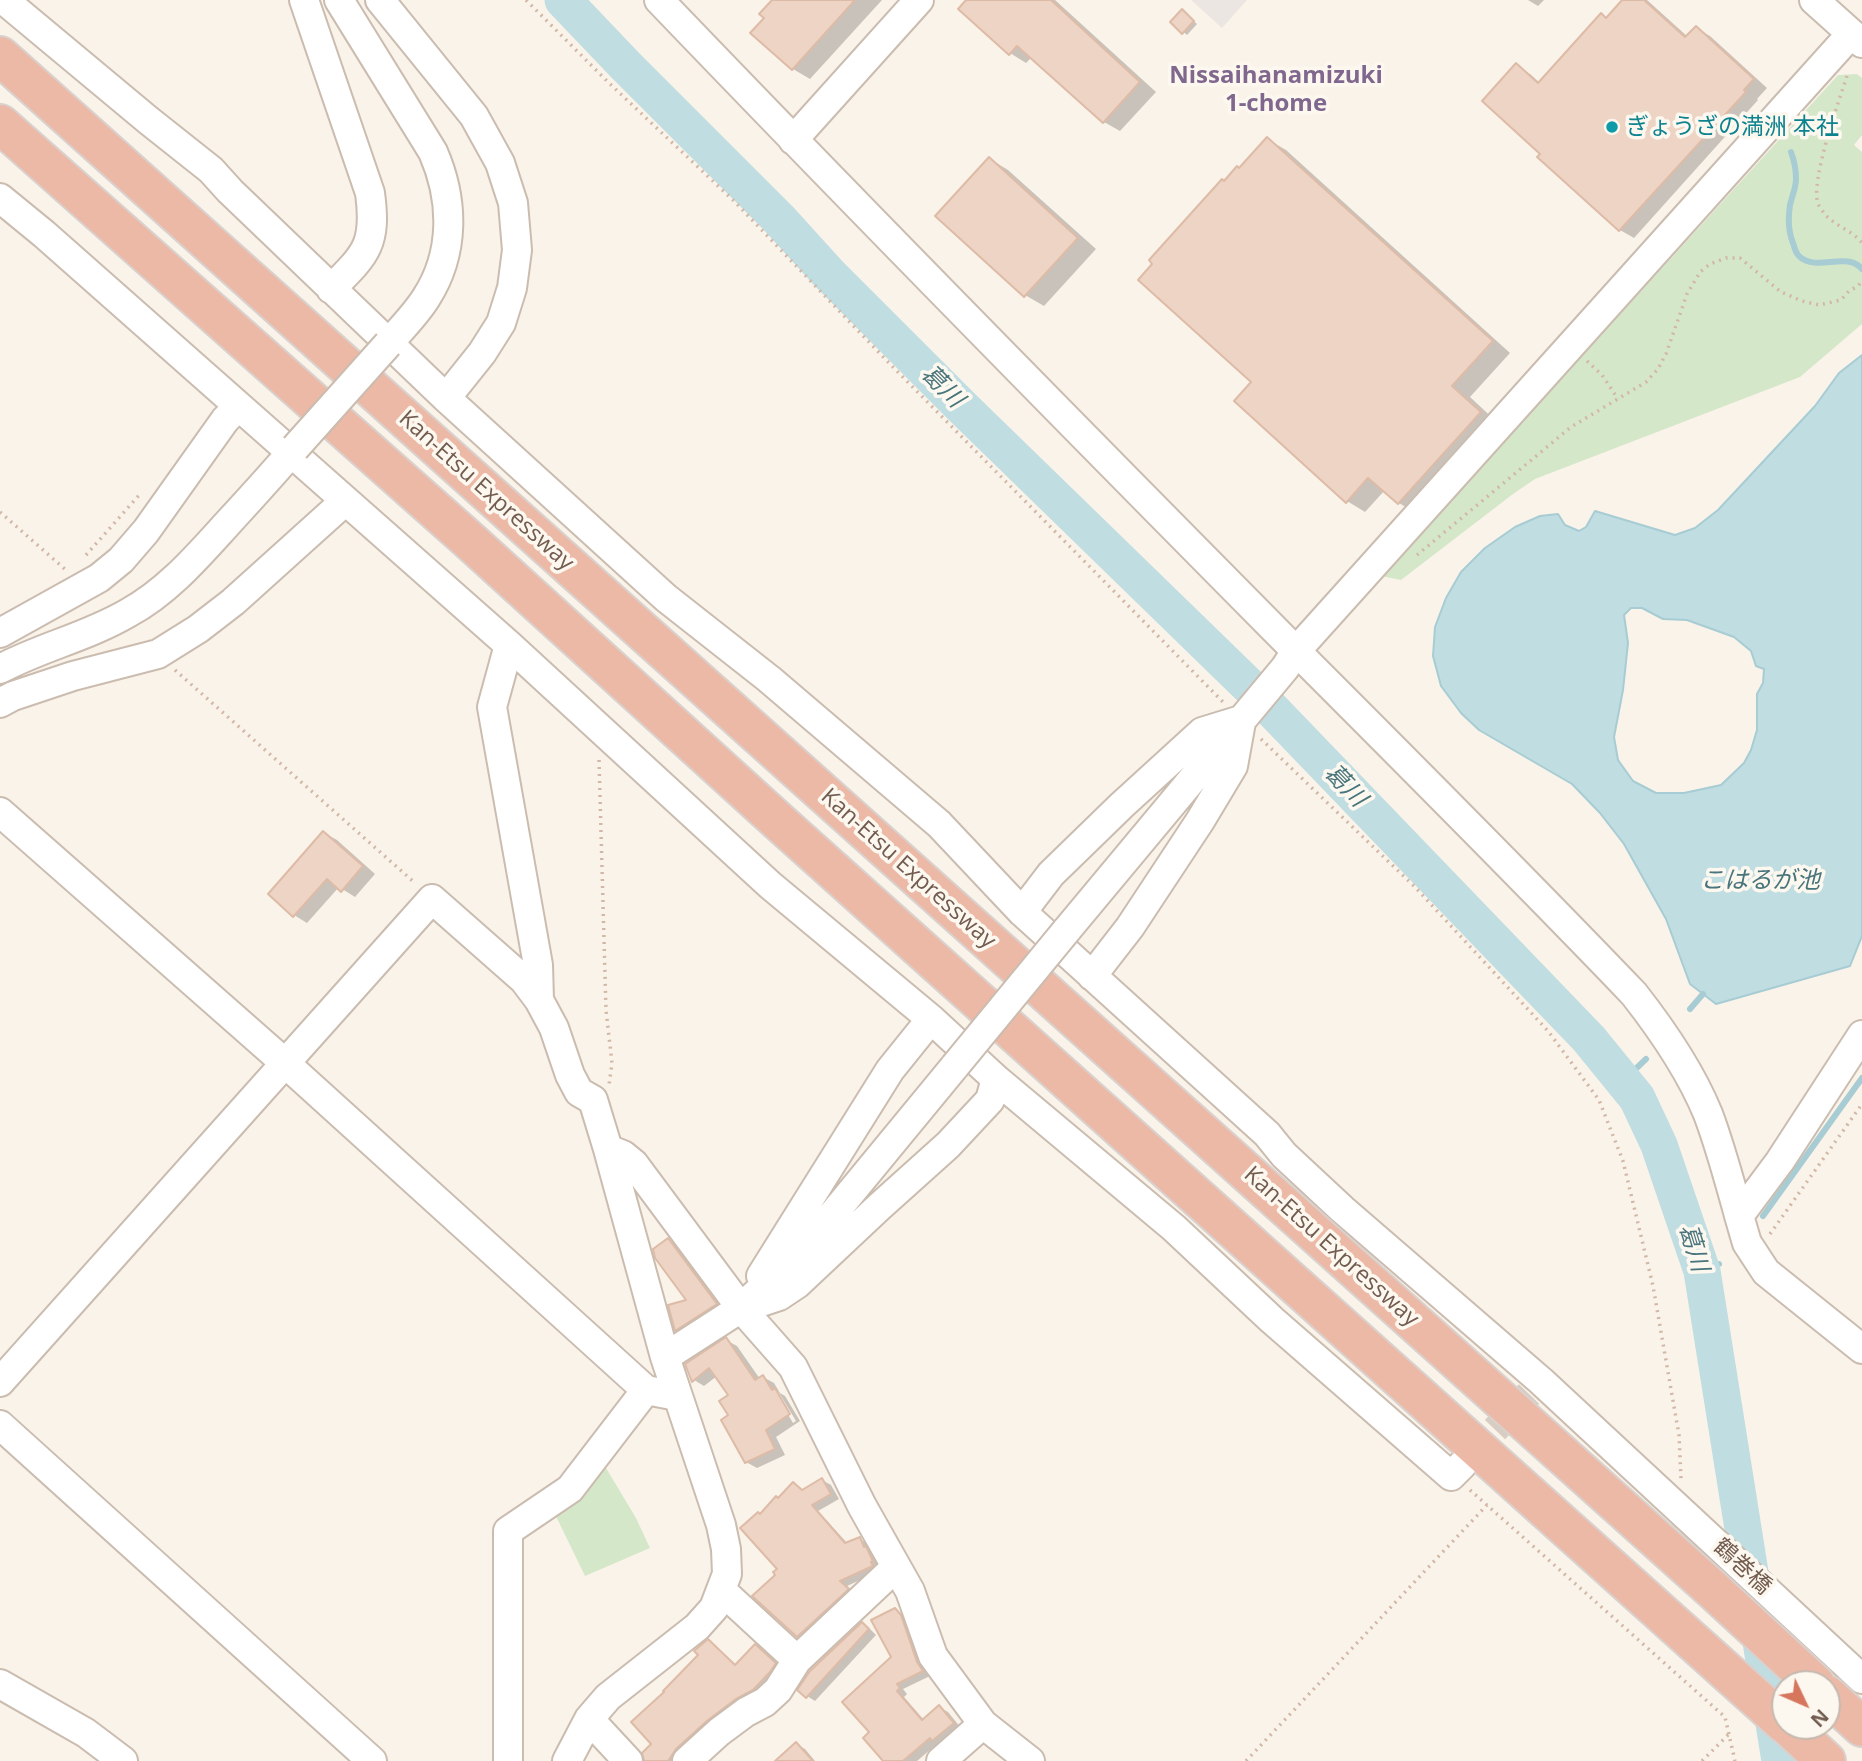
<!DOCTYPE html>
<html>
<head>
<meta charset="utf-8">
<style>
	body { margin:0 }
	#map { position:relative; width:1862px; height:1761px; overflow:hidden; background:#faf3e9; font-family:"Open Sans",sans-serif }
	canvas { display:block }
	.north { position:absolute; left:1771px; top:1670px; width:70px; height:70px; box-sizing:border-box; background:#fdf8ef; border:2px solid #c5b9af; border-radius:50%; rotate:134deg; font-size:19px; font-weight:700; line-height:28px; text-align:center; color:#725b4f }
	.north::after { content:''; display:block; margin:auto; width:24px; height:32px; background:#d6765c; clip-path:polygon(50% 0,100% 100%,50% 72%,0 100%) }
</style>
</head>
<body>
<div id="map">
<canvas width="1862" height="1761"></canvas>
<div class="north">N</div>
</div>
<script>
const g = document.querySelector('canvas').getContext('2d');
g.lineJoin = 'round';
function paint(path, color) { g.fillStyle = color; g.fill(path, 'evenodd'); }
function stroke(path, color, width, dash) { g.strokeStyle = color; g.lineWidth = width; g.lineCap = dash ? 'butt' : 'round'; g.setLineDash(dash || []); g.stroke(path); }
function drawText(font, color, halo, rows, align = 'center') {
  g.font = font + ' "Open Sans","Noto Sans JP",sans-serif'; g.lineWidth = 7; g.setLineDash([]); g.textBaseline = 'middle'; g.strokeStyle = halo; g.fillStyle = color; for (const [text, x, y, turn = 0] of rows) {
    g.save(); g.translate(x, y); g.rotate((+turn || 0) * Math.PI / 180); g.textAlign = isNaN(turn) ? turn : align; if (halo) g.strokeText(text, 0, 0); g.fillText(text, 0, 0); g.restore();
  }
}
paint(new Path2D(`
	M1191,0h56l-25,28z`), '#ece6e2');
paint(new Path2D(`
	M1857,74l5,4v57l-8,10 8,7v172l-62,53 -265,102 -22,15 -112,86 -20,-4 457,-501z
	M603,1463l33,55 14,30 -65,28 -33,-68z`), '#d5e7c9');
const water = new Path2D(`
	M1862,355v581l-12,30 -134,38 -26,-20 -24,-65 -42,-75 -24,-31 -28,-29 -93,-54 -18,-17 -20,-27 -8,-30 2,-29 11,-29 15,-26 24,-24 30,-21 25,-11 18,-2 7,11 14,6 7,-4 9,-16 80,24 20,-7 23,-18 97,-104 24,-33zM1631,608h11l21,11 24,1 47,17 17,14 5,15 8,3 -1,14 -6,11v36l-6,20 -7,13 -23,22 -37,8h-28l-23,-12 -15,-21 -4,-23 9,-47 5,-47 -4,-28z`);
paint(water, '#c0dde2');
stroke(water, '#a7ccd3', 2);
paint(new Path2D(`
	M774,0h108l-72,79 -17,-10 -27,-51z
	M968,0h87l101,92 -36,39 -16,-9 -72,-65 -6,6 -16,-10z
	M1528,0h16l-6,6z
	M1624,0h23l41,37 8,-9 14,8 57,52 -10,11 1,1 -124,138 -14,-8 -77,-77 -27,-87 14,8 10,9 67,-64z
	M1186,14l11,10 -10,11 -15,-13z
	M1267,139l19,11 224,203 -40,44 29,27 -82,90 -18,-11 -14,-13 -20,22 -18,-11 -93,-119 -29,-200 14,-12z
	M990,159l18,11 88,79 -52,57 -19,-11z
	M324,833l13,7 38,34 -20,23 -16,-10 -32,36 -13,-8z
	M668,1240l13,7 48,64 -40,26 -12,-7 12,-29z
	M726,1340l11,6 23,33 3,-2 11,6 6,10 5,3 15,25 -24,16 9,18 -28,13 -11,-6 -15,-46v-20l-14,-20 -13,10 -10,-6zM774,1391h4l18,30 -3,2z
	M822,1480l9,5 8,14 -21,12 30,33 12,-5 8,5 12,22v5l-33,15 9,8 -50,47 -8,-5 -20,-61 1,-6 -18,-53 33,-32 10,7z
	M894,1610l9,5 6,7 21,54 -27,13 4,5 -3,3 20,23 15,-13 9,5 13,16 -19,16 -4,-1 -21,18h-35l1,-2 -11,-26 22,-75z
	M862,1624l8,5 6,6 -61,66 -8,-5z
	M708,1641l8,5 21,20 19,-20 8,5 19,18 -104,92h-32l7,-17 12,-52 35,-37z
	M796,1744l9,5 10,12h-38z`), '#0003');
stroke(new Path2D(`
	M1791,152c3,8 5,18 5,27 0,9 -4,17 -6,26 -2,13 -2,26 3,38 2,5 2,10 7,14 17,15 47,-6 62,12
	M1690,1009l13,-15
	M1623,1081l23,-22
	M1763,1216l99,-138
	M1702,1271l17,-7`), '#a7ccd3', 6);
stroke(new Path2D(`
	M563,0l63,66 153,153 49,54 134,134 292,284 335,348 48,59 22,47 43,126 78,490`), '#c0dde2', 37);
const building = new Path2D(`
	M772,0h83l-63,70 -42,-37 14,-15 -5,-4z
	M966,0h85l89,82 -37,41 -86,-77 -8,9 -51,-46z
	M1622,0h22l41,37 11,-11 58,53 -10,11 2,2 -127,139 -82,-74 3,-3 -58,-53 34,-38 22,20 63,-70 5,5z
	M1182,9l12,12 -12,13 -12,-12z
	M1267,137l226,204 -41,45 29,26 -83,92 -30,-26 -22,25 -112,-102 17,-19 -113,-102 14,-16 -3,-4 73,-81 2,2 13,-15 2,2z
	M989,157l89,81 -54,59 -89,-81z
	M323,831l40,35 -22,26 -14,-13 -34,38 -25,-23z
	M668,1238l49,66 -42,27 -7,-26 18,-5 -31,-42 -2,-9z
	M726,1337l29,43 8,-5 9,15 3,-2 15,26 -24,16 9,19 -30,14 -24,-43 7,-5 -9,-14 9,-6 -19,-27 -17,14 -7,-18z
	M822,1478l9,16 -19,11 33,38 15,-6 4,10 2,-1 4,9 3,6 -2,1 2,4 -33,15 9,8 -52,48 -45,-41 23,-21 -2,-3 4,-3 -37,-41 18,-16 2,2 16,-18 2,2 15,-16 9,8z
	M895,1608l6,7 16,47 6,9 -26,13 3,4 -3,3 25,29 17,-15 15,18 -22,18 -2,-3 -27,23h-20l-20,-23 6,-6 -27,-30 49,-45 -20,-37z
	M862,1622l7,7 -63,69 -9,-8 13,-19z
	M708,1639l27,26 20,-21 21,19 -6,9 -17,18 -17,9 -28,21 -32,29 -8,12h-24l-2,-8 9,-9 -20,-22 33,-30 -1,-1 35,-36 -4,-4z
	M796,1742l17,19h-38z`);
paint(building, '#edd4c4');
stroke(building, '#debba6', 2);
stroke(new Path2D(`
	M1466,1460l63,-66`), '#d8cdc2', 28, [28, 14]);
const minor = new Path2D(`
	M4,0l144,120 63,50 19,21 216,207 220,200 103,81 170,145 83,88 245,222 17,21 58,54 199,172 321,298
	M304,0l66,193c7,52 -4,61 -39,96
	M339,0l94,152c21,48 22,101 -7,146 -10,16 -25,31 -38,46
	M380,0l94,116 26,47 13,40 4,47 -5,38 -11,35 -19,30 -36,45
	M659,0c210,219 423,435 636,650 114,114 228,228 339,344 29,37 56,76 74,120 16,42 26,86 39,129l19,29 96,77
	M1814,0l48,43
	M793,140l126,-140
	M0,198l44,36 465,411 261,240 161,134 65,60 178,149 98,92 179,156 11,-11
	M0,633l99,-55 22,-18 25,-29 79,-111 13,-13
	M509,645l-17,62 46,258 1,35
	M0,669c41,-22 87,-32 128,-56 39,-21 69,-56 99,-89 23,-25 46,-50 68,-76
	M0,703l13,-7 60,-20 85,-22 40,-25 35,-27 111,-100
	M0,812l285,251 361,327 31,6
	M1022,912l29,-38 71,-69 80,-73 39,-12
	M1066,931l219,-263 11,-17 555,-617
	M1092,976l38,-49 70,-106 33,-55 8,-44
	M608,1149l15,6 11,9 107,144 52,59 69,139 48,85 23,65 50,68 47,37
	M1739,1216l41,-55 82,-126
	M761,1276l129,-206 41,-51
	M758,1303l21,-7 18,-12 82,-77 69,-62 42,-45 6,-21
	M665,1357l76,-49 65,-61 149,-181
	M0,1382l432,-483 92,81 15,20 15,28 16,47 9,17 14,8 15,49 57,208 56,168 5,24 1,25 -13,34 -17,19 -89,70 -19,22 -22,42
	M0,1425l372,336
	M721,1590l76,70
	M0,1684l86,49 37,28
	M589,1719l39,42
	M508,1761v-230l62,-42 76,-99
	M687,1761l32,-29 27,-20 19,-10 13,-12 19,-30 99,-93
	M941,1761l42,-37`);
const highway = new Path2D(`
	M0,56l1712,1533 103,95
	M0,124l470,417 308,280 1007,903
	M1827,1695l35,32
	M1788,1726l38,35`);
stroke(minor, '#cbbcb0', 32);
stroke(highway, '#d8d1ce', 42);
stroke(new Path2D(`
	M526,0l83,83 125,118 156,163 333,338
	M1847,76c-8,24 -37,107 -29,127 1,4 4,7 6,10 10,13 28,17 38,30
	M1587,361l15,14 16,24
	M0,512l67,59
	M86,555l55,-62
	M1417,555l154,-128 75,-45 12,-13 8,-15 21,-60 13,-22 10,-8 16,-6h14l41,34 21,9 17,4 22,-5 8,-9 9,-5 4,-5
	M175,670l240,213
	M1261,739l154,148 133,144 51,69 24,61 30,125 26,149 2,44
	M599,760l7,250 6,53 -3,22
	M1770,1234l92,-130
	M1470,1490l255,227 10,44
	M1246,1761l241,-256
	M1702,1761l27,-27`), '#d2b7a7', 3.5, [2, 5]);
stroke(minor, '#fff', 28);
stroke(highway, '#edb9a7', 38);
const minorBridge = new Path2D(`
	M295,448l93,-104
	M955,1066l111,-135`);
stroke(minorBridge, '#cbbcb0', 32, []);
stroke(minorBridge, '#fff', 28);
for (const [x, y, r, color] of [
	[1612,127,7,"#0f9aa8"]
]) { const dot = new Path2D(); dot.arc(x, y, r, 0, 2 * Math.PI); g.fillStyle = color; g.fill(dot); stroke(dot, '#fdf8ef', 2.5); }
drawText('23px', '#0d838f', '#fdf8ef', [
	["ぎょうざの満洲 本社",1626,127]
], 'left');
drawText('23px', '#725b4f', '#fdf8ef', [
	["Kan-Etsu Expressway",486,491,42],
	["Kan-Etsu Expressway",908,869,42],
	["Kan-Etsu Expressway",1331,1247,42],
	["鶴巻橋",1742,1567,43]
]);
drawText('bold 24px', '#80678e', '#fdf8ef', [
	["Nissaihanamizuki",1276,76],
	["1-chome",1276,104]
]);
drawText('italic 24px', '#48747c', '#fdf8ef', [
	["葛川",942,387,45],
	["葛川",1345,786,46],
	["こはるが池",1760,881],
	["葛川",1693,1248,73]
]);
</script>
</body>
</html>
